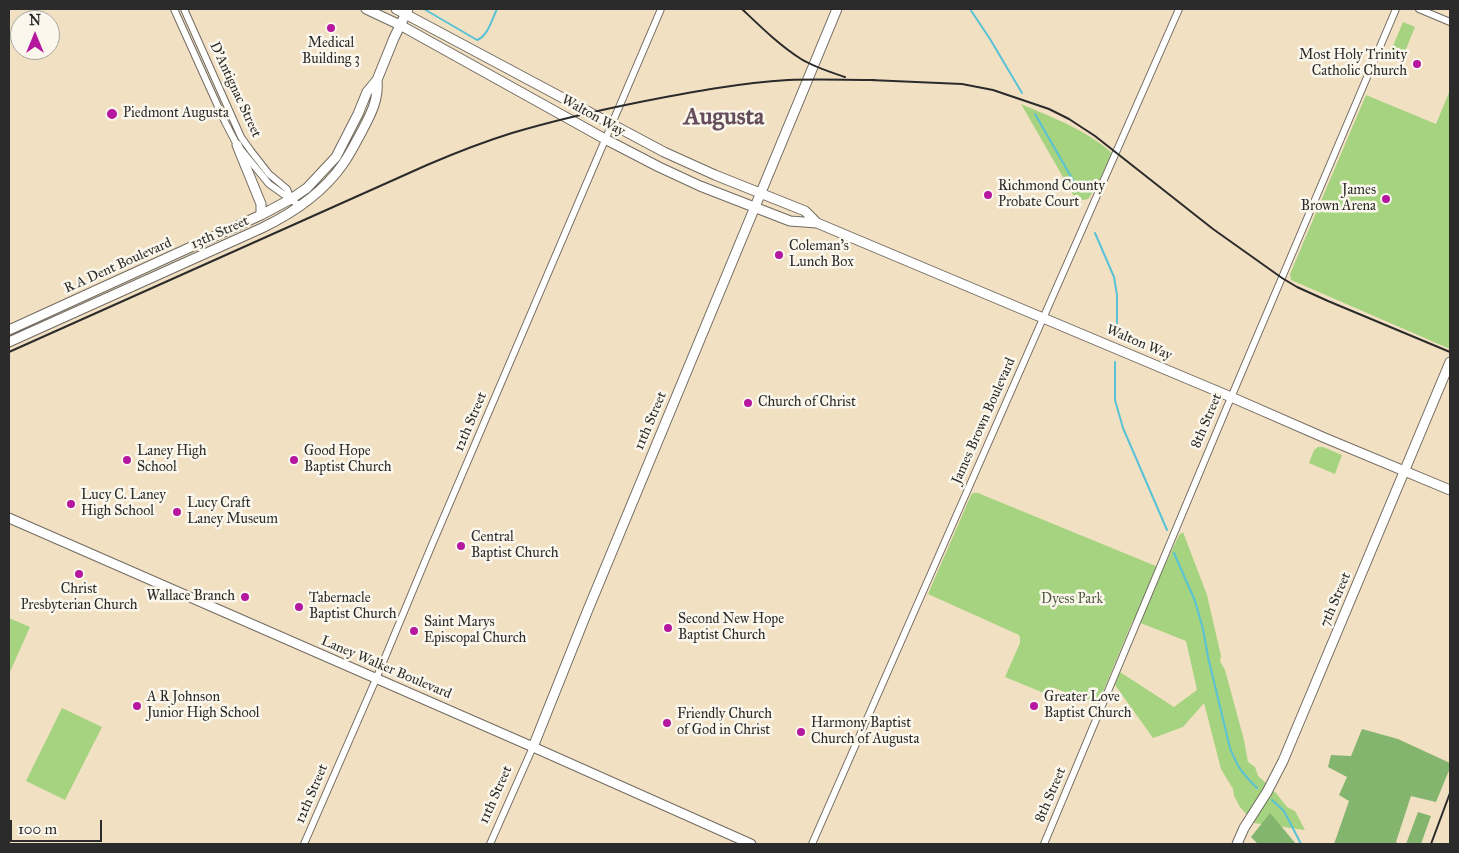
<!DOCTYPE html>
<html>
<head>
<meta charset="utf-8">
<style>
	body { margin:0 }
	#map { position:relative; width:1459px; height:853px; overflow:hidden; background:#f2e0c3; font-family:"IM FELL Great Primer",serif }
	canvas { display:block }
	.frame { position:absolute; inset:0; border:10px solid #2b2b2b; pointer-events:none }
	.north { position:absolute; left:10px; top:10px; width:50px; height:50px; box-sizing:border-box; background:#fbf7ec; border:1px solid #a8a59f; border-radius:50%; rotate:0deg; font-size:14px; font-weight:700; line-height:20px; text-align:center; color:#2b2b2b }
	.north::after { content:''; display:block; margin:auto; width:18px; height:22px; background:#b5179e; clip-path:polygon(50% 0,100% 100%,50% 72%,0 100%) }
	.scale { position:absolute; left:10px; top:820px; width:92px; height:22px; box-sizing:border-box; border:2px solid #2b2b2b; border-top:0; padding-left:6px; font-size:15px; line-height:18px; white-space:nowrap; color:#2b2b2b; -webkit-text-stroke:4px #fbf7ec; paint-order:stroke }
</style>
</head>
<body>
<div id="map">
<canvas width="1459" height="853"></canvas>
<div class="frame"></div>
<div class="north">N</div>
<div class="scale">100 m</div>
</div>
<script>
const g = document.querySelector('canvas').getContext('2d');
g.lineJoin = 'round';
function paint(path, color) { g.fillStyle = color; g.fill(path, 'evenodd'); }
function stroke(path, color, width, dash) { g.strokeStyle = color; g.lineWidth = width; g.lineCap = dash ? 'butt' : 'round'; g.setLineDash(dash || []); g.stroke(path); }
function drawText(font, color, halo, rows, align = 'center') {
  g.font = font + ' "IM FELL Great Primer",serif'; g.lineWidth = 5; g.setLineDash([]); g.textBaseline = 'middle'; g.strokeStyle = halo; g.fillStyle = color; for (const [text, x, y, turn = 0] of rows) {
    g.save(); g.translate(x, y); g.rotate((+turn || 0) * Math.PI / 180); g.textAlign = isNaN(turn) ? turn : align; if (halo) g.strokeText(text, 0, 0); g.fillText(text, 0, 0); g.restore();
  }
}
paint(new Path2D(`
	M1403,22l12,5 -11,27 -7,7 -9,-3z
	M1450,90v259l-159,-69 -1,-6 76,-179 70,29z
	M1021,104c31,13 65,26 91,49l-14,31 -10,15 -5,1 -8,-2z
	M1318,447h5l19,8 -7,19 -26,-11 5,-13z
	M973,493h5l185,76 16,-34 4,-3 24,63 14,61 -1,5 5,9 19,70 4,22 7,5 3,9 8,7v2l10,8 11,14 8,4 10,19 -51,-7 -14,-16 -6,-11 -1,-7 -12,-20 -17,-66 -21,24 -30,11 -38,-53 5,-13 54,35 23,-17 -11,-49 -53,-21 -36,86 -42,-18 -4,8 -46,-19 15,-34v-5l-1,-3 -91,-41 43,-99z
	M9,618l21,9 -21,47z
	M62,708l40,19 -37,73 -39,-19z`), '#a5d380');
paint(new Path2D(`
	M1362,729l36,10 52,24v5l-14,34 -25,-6 -15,46 3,2h-65l15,-43 -10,-6 8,-18 -19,-10 3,-12 20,1z
	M1418,812l13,4 -10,28h-15z
	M1270,813l26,31h-38l-7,-7z`), '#84b56e');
stroke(new Path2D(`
	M424,9l53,31c11,-4 15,-21 20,-31
	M970,9l20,30 32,54
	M1035,114l42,73
	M1095,233l19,44 3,18v38
	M1115,362v38l8,28 44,102
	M1174,553l21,48 8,28 5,28 22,91c8,20 12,25 27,40
	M1272,800l12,11 17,33`), '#59c2d5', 2);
const minor = new Path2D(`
	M174,9l51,113 12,23 32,39 31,22
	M184,9l57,128 10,14 18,23 18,15 4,10
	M1419,9l31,13
	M304,844l72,-165 55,-132 230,-538
	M490,844l43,-97
	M812,844l367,-835
	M1044,844l183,-437 169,-398`);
const major = new Path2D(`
	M366,9l34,16 205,114 54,28 41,19 90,35 27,2 414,174 94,41 125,52
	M396,9l268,143 51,23 90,36 12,12
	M237,145l24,59v11
	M9,330l252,-115 30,-16 16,-11 29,-31 22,-43 9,-22 10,-12 17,-42 14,-29
	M9,342l253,-114c31,-15 61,-35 81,-64 7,-10 13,-22 19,-33 9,-17 17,-32 15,-51
	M9,518l524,229 218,97
	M533,747l54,-135 250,-603
	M1237,844l7,-16 23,-36 16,-31 167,-399`);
stroke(minor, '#716a60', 8);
stroke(major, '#716a60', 11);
stroke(minor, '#fff', 6);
stroke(major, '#fff', 9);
stroke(new Path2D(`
	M742,9c19,18 37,36 59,50 13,8 29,13 44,18
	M870,80l92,4 31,6 56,19 20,10 26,17 118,93 69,49 15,9 31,14 122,51
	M9,352l418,-187c28,-12 56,-23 85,-32 44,-13 88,-23 133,-32 47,-9 94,-18 143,-21 29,-1 58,0 87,0
	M1431,844l19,-51`), '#2b2b2b', 2);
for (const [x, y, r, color] of [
	[331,28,5,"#b5179e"],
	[1417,64,5,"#b5179e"],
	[112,114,6,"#b5179e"],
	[988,195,5,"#b5179e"],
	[1386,199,5,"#b5179e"],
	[779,255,5,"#b5179e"],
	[748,403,5,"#b5179e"],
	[127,460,5,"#b5179e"],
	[294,460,5,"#b5179e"],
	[71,504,5,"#b5179e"],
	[177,512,5,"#b5179e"],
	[461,546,5,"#b5179e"],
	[79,574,5,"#b5179e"],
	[245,597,5,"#b5179e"],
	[299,607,5,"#b5179e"],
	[668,628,5,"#b5179e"],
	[414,631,5,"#b5179e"],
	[137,706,5,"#b5179e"],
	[1034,706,5,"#b5179e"],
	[667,723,5,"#b5179e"],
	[801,732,5,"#b5179e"]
]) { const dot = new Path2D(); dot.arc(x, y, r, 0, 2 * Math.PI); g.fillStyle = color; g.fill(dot); stroke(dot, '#fbf7ec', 2); }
drawText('14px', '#2b2b2b', '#fbf7ec', [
	["Medical",331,44,"center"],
	["Building 3",331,60,"center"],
	["Most Holy Trinity",1407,56,"right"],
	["Catholic Church",1407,72,"right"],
	["Piedmont Augusta",123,114],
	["Richmond County",998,187],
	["Probate Court",998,203],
	["James",1376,191,"right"],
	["Brown Arena",1376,207,"right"],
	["Coleman's",789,247],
	["Lunch Box",789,263],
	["Church of Christ",758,403],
	["Laney High",137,452],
	["School",137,468],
	["Good Hope",304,452],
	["Baptist Church",304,468],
	["Lucy C. Laney",81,496],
	["High School",81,512],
	["Lucy Craft",187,504],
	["Laney Museum",187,520],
	["Central",471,538],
	["Baptist Church",471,554],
	["Christ",79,590,"center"],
	["Presbyterian Church",79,606,"center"],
	["Wallace Branch",235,597,"right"],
	["Tabernacle",309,599],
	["Baptist Church",309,615],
	["Second New Hope",678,620],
	["Baptist Church",678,636],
	["Saint Marys",424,623],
	["Episcopal Church",424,639],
	["A R Johnson",147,698],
	["Junior High School",147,714],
	["Greater Love",1044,698],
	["Baptist Church",1044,714],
	["Friendly Church",677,715],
	["of God in Christ",677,731],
	["Harmony Baptist",811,724],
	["Church of Augusta",811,740]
], 'left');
drawText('14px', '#2b2b2b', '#fbf7ec', [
	["D'Antignac Street",235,90,65],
	["Walton Way",593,116,29],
	["13th Street",220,233,-24],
	["R A Dent Boulevard",118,266,-24],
	["Walton Way",1139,343,23],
	["11th Street",651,421,-67],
	["James Brown Boulevard",984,421,-66],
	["8th Street",1207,421,-67],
	["12th Street",471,422,-67],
	["7th Street",1336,600,-67],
	["Laney Walker Boulevard",386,668,23],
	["12th Street",312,794,-67],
	["11th Street",496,795,-66],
	["8th Street",1051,795,-67]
]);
drawText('14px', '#505d44', '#fbf7ec', [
	["Dyess Park",1072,600]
]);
drawText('bold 24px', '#654d5c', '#fbf7ec', [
	["Augusta",724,118]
]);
</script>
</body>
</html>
